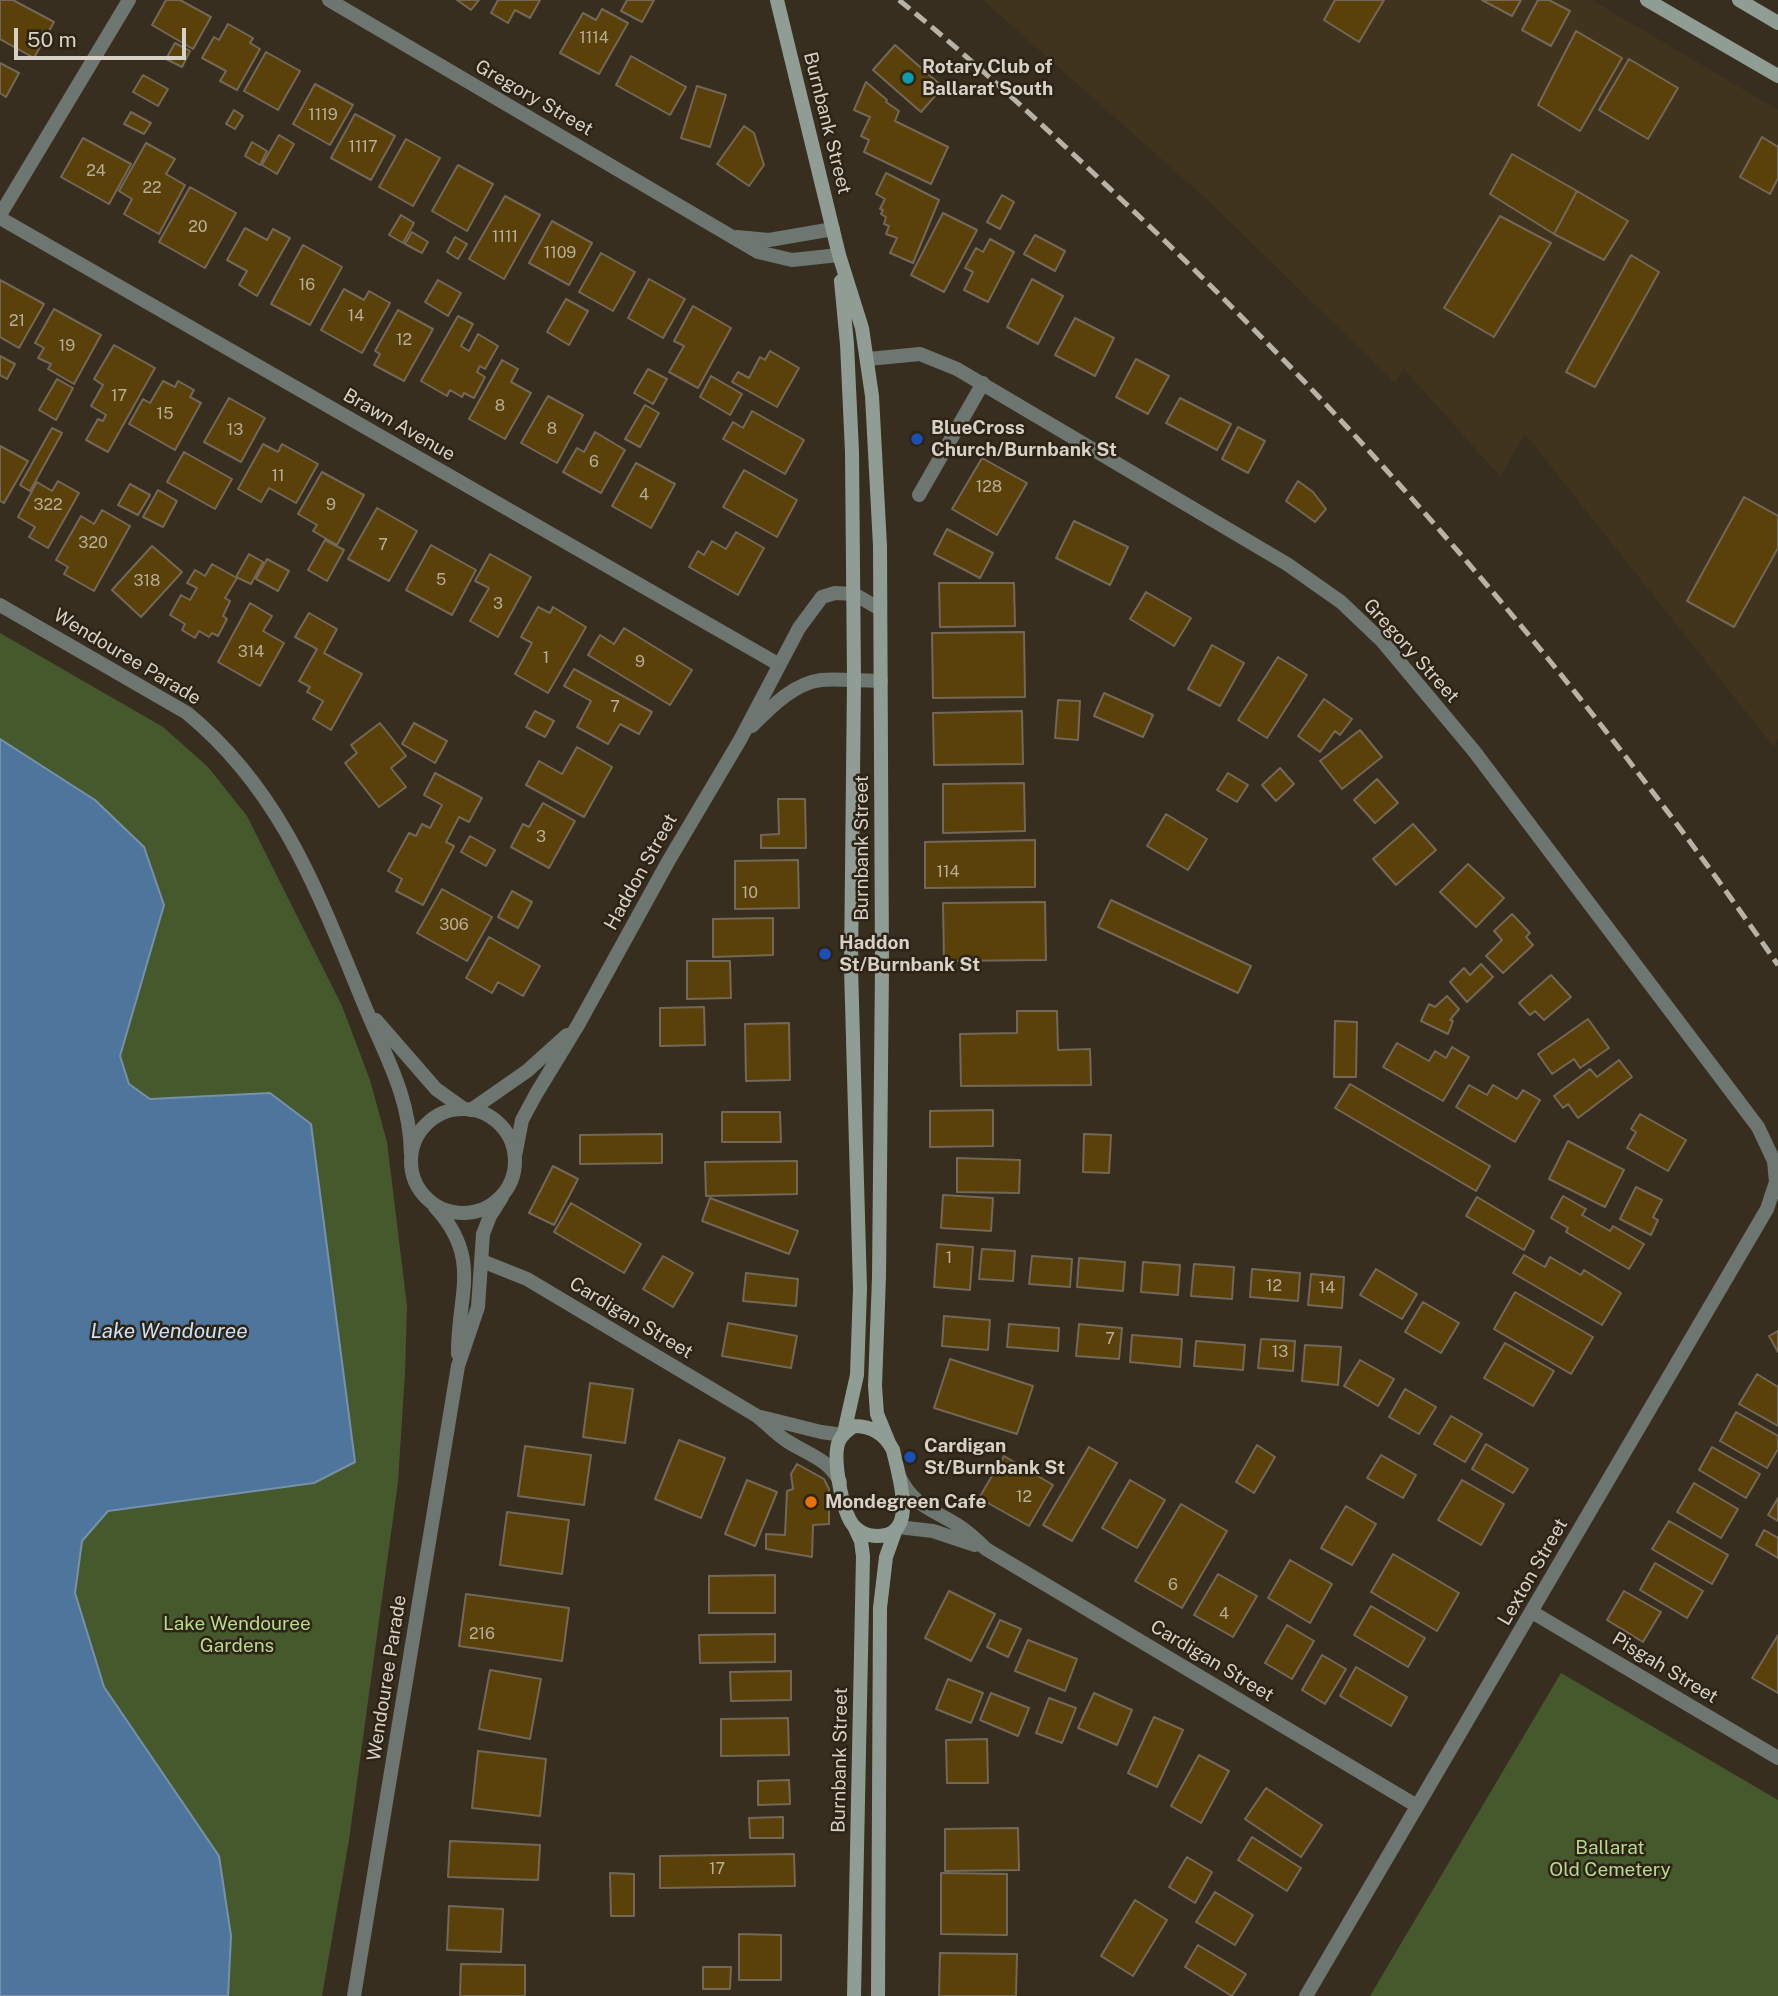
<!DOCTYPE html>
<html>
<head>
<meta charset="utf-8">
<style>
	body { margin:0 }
	#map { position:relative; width:1778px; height:1996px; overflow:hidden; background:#372e1f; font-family:"Public Sans",sans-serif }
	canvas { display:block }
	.scale { position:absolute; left:14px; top:28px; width:172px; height:32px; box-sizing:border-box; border:4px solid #d7d1c7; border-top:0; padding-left:9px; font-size:21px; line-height:24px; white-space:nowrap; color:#d7d1c7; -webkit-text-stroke:5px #2d2415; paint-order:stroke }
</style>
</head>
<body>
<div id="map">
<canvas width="1778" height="1996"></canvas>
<div class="scale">50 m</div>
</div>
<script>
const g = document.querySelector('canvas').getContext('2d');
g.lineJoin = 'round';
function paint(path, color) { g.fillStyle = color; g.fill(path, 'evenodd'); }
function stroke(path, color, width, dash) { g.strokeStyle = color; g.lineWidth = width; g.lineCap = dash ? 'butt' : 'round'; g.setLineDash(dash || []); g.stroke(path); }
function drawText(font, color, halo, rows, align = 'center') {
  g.font = font + ' "Public Sans",sans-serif'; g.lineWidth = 5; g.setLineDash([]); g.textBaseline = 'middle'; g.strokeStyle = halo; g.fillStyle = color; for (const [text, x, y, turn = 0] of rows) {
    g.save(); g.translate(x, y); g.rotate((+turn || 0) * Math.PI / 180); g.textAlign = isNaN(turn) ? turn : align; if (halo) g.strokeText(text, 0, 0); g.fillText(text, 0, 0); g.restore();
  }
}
paint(new Path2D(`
	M983,0h609l186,110v629l-4,8 -249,-313 -25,42 -97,-108 -8,15 -183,-179z`), '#40341e');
paint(new Path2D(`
	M0,633l163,94 45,40 39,49 95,190 28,74 17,62 20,164 -2,67 -7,109 -49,358 -27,156h-94l3,-60 -12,-80 -115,-169 -29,-94 7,-52 24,-28 164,-420 -120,6 -21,-15 -9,-28 44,-151 -20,-58 -49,-47 -95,-61z
	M1561,1673l217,127v196h-408z`), '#46592d');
const water = new Path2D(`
	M0,739l95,61 49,47 20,58 -44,151 9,28 21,15 120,-6 41,31 44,338 -41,21 -206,28 -26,30 -7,52 29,94 115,169 12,80 -3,60h-228z`);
paint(water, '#4e759c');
stroke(water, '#7791a9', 2);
const building = new Path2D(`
	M0,0h13l41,22 -20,36 -34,-19z
	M166,0h14l31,17 -18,32 -41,-24z
	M457,0h22l-8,10z
	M498,0h42l-10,18 -15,-8 -7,13 -17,-10z
	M627,0h27l-12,22 -21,-11z
	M1335,0h49l-25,42 -35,-22z
	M1482,0h39l-9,16z
	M1538,0h11l21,11 -19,35 -29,-16z
	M602,9l26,14 -29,51 -39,-21 23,-40 13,7z
	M228,24l25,14 -3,5 10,6 -23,41 -17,-9 6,-10 -24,-13 12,-21 5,3z
	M1576,31l46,27 -42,73 -42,-26z
	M175,43l15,8 -8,16 -16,-8z
	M895,45l48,42 -22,25 -48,-42z
	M266,52l34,19 -22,39 -34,-19z
	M631,56l55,31 -16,28 -54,-30z
	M1629,59l49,29 -30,51 -49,-29z
	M0,63l19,10 -13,24 -6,-4z
	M143,75l25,14 -10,17 -25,-14z
	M866,82l21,18 -1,2 13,9 -4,10 53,26 -17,37 -67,-32 5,-12 -8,-4 9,-19 -16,-7z
	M315,84l38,21 -23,40 -37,-21z
	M697,86l29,9 -16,52 -29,-9z
	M234,110l9,6 -8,13 -9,-5z
	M131,112l20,11 -7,11 -20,-10z
	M355,114l40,22 -24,44 -40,-22z
	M744,126l10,7 10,32 -15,21 -32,-22z
	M279,135l15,9 -17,30 -15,-9z
	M1762,137l16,10v31l-8,16 -30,-17z
	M83,138l48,26 -22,40 -48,-27z
	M406,139l34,19 -27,48 -34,-19z
	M252,142l15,9 -7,14 -15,-9z
	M146,143l29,16 -9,15 19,11 -26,49 -35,-20 8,-15 -13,-8z
	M1512,154l65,37 -23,43 -64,-40z
	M458,165l35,19 -26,47 -35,-20z
	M886,173l53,27 -26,63 -23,-10 7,-15 -11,-4 3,-8 -5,-2 2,-7 -5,-3 2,-4 -3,-1 5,-10 -9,-5z
	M190,187l46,26 -31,55 -46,-26z
	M1577,191l51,30 -24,39 -50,-26z
	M1002,195l12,7 -14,27 -13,-7z
	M505,196l35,19 -36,64 -35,-20z
	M943,213l34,17 -33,62 -33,-17z
	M401,215l13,8 -11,20 -14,-8z
	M1500,216l51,27 -57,94 -50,-29z
	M552,221l40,22 -23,42 -40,-22z
	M245,228l22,12 6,-11 17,9 -33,58 -18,-11 8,-14 -20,-11z
	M412,232l16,10 -6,11 -17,-9z
	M1035,235l30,16 -10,20 -31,-17z
	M455,237l12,7 -9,15 -11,-7z
	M990,239l24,13 -26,50 -24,-12 9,-18 -8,-4 11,-20 7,4z
	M303,245l39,22 -32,58 -39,-21z
	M601,253l34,19 -22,39 -34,-19z
	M1631,255l28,17 -64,115 -29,-15z
	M649,279l36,20 -22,39 -35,-20z
	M1032,279l31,17 -25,48 -31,-17z
	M0,280l44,24 -25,44 -19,-11z
	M438,280l23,13 -13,23 -23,-14z
	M344,289l20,11 5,-9 21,12 -28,50 -41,-23z
	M566,299l22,12 -19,34 -22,-13z
	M693,306l38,22 -33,60 -29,-16 15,-26 -10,-5z
	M54,309l47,26 -27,49 -26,-15 3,-5 -13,-6 6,-10 -9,-5z
	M398,310l35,19 -29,52 -30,-16 6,-11 -5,-3z
	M458,316l15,8 -12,22 8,5 9,-17 20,12 -13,23 -5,-3 -3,6 8,5 -11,21 -10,-5 -2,4 -12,-7 -3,6 -26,-15z
	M1075,318l39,20 -19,38 -40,-21z
	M114,345l41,23 -47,84 -22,-12 12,-21 5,2 3,-6 -15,-9 12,-21 -9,-6z
	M770,351l29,17 -22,39 -45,-25 6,-10 11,6 11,-21 5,3z
	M0,356l15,8 -8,15 -7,-4z
	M1136,359l33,17 -21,38 -32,-17z
	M502,360l16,9 -7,13 20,11 -26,46 -36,-20z
	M648,369l19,10 -14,25 -19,-11z
	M711,376l31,18 -12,21 -30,-18z
	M57,379l16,9 -17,32 -17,-10z
	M163,381l12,6 3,-6 16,9 -4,7 11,6 -26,47 -46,-26 14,-25 7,4z
	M548,396l35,19 -26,48 -36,-20z
	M229,398l36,20 -24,44 -37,-20z
	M1180,398l51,26 -14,26 -51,-27z
	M645,405l14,8 -19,34 -15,-8z
	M752,411l52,29 -19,34 -62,-35 10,-17 10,6z
	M1238,427l27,14 -17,32 -26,-14z
	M52,428l10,5 -32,58 -10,-6z
	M595,432l30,18 -24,43 -38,-21 14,-24 7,4z
	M915,434l6,1 -1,11 -6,-1z
	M263,444l15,8 4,-8 36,20 -22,39 -27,-15 -8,14 -23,-13z
	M0,446l28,15 -24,42 -4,-2z
	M184,452l48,27 -17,30 -48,-27z
	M982,458l45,25 -30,52 -45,-26z
	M636,463l39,21 -24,44 -39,-22z
	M744,470l53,30 -20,37 -54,-30z
	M322,472l42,23 -27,50 -24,-14 4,-6 -19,-11z
	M58,481l21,12 -31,55 -19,-11 6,-10 -17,-10 19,-35 15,9z
	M1298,481l15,11 13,17 -11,13 -29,-21z
	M130,484l20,11 -12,20 -20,-10z
	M158,490l19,11 -14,26 -20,-10z
	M1744,497l34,19v32l-44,79 -47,-26z
	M377,508l40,23 -28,50 -41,-22z
	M102,510l28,16 -36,65 -30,-17 4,-7 -12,-7 25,-44 13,8z
	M1074,521l54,26 -18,38 -54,-27z
	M947,529l46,24 -13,25 -46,-24z
	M736,532l28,16 -26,47 -49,-28 9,-16 6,4 8,-14 14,8z
	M325,540l19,10 -17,31 -19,-11z
	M431,545l45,25 -24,45 -46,-25z
	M152,546l30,26 -41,45 -29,-27z
	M249,554l14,8 -12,22 -15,-7z
	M490,554l41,23 -33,60 -28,-16 19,-33 -14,-7z
	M267,559l22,12 -11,20 -22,-12z
	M212,564l25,14 -12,20 5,3 -7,15 4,3 -9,17 -6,-3 -3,4 -10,-6 -4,7 -13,-8 3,-6 -15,-9 11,-20 9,5 7,-12 -10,-5 8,-13 10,6z
	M939,583h75l1,43 -75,1z
	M1146,592l45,26 -17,28 -44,-27z
	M250,603l22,13 -9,15 21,12 -24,43 -42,-24z
	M538,607l12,6 3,-6 33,20 -38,66 -33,-19 17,-31 -11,-6z
	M309,613l28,16 -13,24 38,21 -31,56 -18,-11 10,-18 -16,-9 3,-5 -11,-6 18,-32 -22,-12z
	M624,628l68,42 -22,35 -82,-50 12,-20 14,9z
	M1024,632l1,65 -92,1 -1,-65z
	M1212,645l32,18 -24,43 -32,-17z
	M1278,657l29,18 -40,63 -29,-18z
	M574,669l78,43 -13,22 -19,-10 -12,20 -31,-17 14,-26 -27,-15z
	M1104,693l49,22 -10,22 -49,-21z
	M1324,699l28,20 -12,16 -5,-4 -15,21 -22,-16z
	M1058,700l22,1 -2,39 -23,-2z
	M535,711l19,10 -9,16 -19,-10z
	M1022,711l1,53 -89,1 -1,-52z
	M380,723l26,33 -15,12 15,19 -27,20 -34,-44 12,-10 -6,-8z
	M414,723l33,18 -12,22 -33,-19z
	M1360,730l22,27 -40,32 -22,-28z
	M577,747l35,20 -28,50 -58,-32 13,-24 23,13z
	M1280,768l14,16 -18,17 -14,-16z
	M435,773l47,25 -13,24 -10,-5 -13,25 8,4 -31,59 -27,-14 6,-12 -14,-8 21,-38 7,3 6,-12 8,4 12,-23 -18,-10z
	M1228,773l20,12 -11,17 -20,-12z
	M1377,779l21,24 -23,20 -21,-23z
	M1024,783l1,48 -82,2v-49z
	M778,799h27l1,49h-45v-13l18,-1z
	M543,803l32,18 -26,47 -38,-21 12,-23 6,3z
	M1166,814l41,25 -19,31 -41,-24z
	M1413,824l23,26 -40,35 -23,-26z
	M470,836l25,14 -9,16 -25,-14z
	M1035,840v47l-110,1v-46z
	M798,860l1,48 -64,1v-48z
	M1468,864l36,34 -28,29 -36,-35z
	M442,889l50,28 -25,44 -50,-28z
	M512,891l20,11 -14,26 -20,-11z
	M1111,900l140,66 -13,27 -140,-66z
	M1045,902l1,58 -102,1 -1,-58z
	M1512,914l18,19 -4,4 7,8 -30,28 -17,-17 16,-16 -8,-9z
	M773,918v37l-60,2v-38z
	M489,937l51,29 -17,30 -25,-14 -6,11 -26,-15z
	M687,961h43l1,37 -44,1z
	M1481,964l12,13 -26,25 -17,-20 14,-14 6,7z
	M1551,975l20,22 -27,23 -9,-9 -5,4 -11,-12z
	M1447,996l12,13 -9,11 3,1 -5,13 -27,-13 8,-17 6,3z
	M704,1007l1,38 -45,1v-38z
	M1017,1011h40l1,39 32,-1 1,36 -130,1 -1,-52 57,-1z
	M1588,1019l21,29 -29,20 -6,-9 -22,15 -14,-20z
	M1335,1021l22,1 -1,55h-22z
	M789,1023l1,57 -44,1 -1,-57z
	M1397,1043l32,18 6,-10 11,7 6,-11 17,10 -26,44 -60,-34z
	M1619,1060l13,17 -54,41 -10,-14 -5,4 -9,-12 36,-27 7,8z
	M1350,1084l140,82 -14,25 -141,-83z
	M1469,1085l18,10 6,-10 24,14 6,-9 17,10 -25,42 -59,-35z
	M993,1110v36l-63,1v-36z
	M722,1112h58l1,30h-59z
	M1640,1114l46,26 -18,31 -41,-23 9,-16 -5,-3z
	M662,1134v29l-82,1v-29z
	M1084,1134l27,1 -2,38 -26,-1z
	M1568,1141l56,29 -19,37 -56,-28z
	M957,1158l63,2 -1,33 -62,-1z
	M797,1161v33l-91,2 -1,-34z
	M553,1166l25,13 -24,46 -25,-12z
	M1636,1187l26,13 -9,17 5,3 -7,15 -31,-16z
	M943,1195l50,3 -2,33 -50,-3z
	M1563,1196l23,13 -4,6 28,16 3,-5 31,18 -15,25 -63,-37 2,-4 -17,-10z
	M1477,1197l57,34 -10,19 -58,-34z
	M710,1198l88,33 -9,23 -87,-33z
	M571,1203l70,41 -17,29 -70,-41z
	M937,1244l36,3 -3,43 -36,-3z
	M982,1249l33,2 -2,30 -34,-2z
	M1524,1255l21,12 5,-10 31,18 3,-5 37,23 -19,32 -89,-52z
	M663,1256l30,17 -20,34 -30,-18z
	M1032,1256l40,3 -2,28 -41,-3z
	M1079,1258l46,4 -2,29 -46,-4z
	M1143,1262l37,3 -2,30 -37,-3z
	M1194,1264l40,3 -2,32 -41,-3z
	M1252,1269l48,4 -2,28 -48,-4z
	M1376,1269l41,25 -15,25 -42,-24z
	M746,1273l52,6 -2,27 -53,-5z
	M1311,1274l33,3 -2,31 -34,-3z
	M1515,1292l78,45 -22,37 -77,-45z
	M1423,1302l36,21 -18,30 -36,-21z
	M944,1316l46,4 -2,30 -46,-4z
	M728,1323l69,13 -6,32 -69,-12z
	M1009,1324l50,4 -1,23 -51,-4z
	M1079,1324l43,4 -3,31 -43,-3z
	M1778,1331v21l-9,-16z
	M1132,1335l50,4 -2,28 -50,-5z
	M1261,1339l34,2 -2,30 -35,-3z
	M1196,1341l49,4 -2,25 -49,-4z
	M1505,1343l49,28 -21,35 -49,-28z
	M1305,1345l36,2 -3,38 -36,-4z
	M950,1359l83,27 -16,48 -83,-26z
	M1360,1360l34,19 -16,27 -34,-20z
	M1757,1374l21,13v39l-39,-22z
	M590,1383l43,6 -8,54 -42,-6z
	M1405,1389l31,18 -17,27 -30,-17z
	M1736,1412l42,24v13l-11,19 -47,-27z
	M1451,1416l31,18 -17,28 -31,-18z
	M679,1440l46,18 -24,60 -46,-19z
	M1486,1444l42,25 -15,24 -41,-24z
	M1257,1445l18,12 -21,36 -18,-11z
	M525,1446l66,9 -7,50 -66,-9z
	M1089,1447l28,16 -45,78 -29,-16z
	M1712,1447l48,27 -14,24 -47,-28z
	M1381,1455l35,20 -13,23 -36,-20z
	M1004,1456l49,29 -24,41 -50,-28z
	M797,1464l27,15 5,10v35l-16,1 -1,32 -46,-8v-15l19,1 2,-44 6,-2 -2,-15z
	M747,1480l30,12 -22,54 -30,-12z
	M1130,1480l35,20 -28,48 -35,-20z
	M1462,1480l42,24 -23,41 -43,-25z
	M1694,1483l44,26 -17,29 -44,-26z
	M1778,1498v23l-10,-6z
	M1181,1504l46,27 -45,77 -47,-27z
	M1346,1506l30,18 -24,41 -31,-17z
	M507,1512l62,8 -7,54 -62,-9z
	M1669,1521l59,34 -16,29 -60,-35z
	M1764,1530l14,8v20l-22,-13z
	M1393,1554l66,39 -22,38 -66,-39z
	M1290,1560l42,24 -22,39 -42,-25z
	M1655,1563l48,28 -16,27 -47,-28z
	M1218,1574l39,22 -24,41 -39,-22z
	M775,1575v38h-66v-37z
	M949,1591l46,23 -24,47 -46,-23z
	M1624,1591l37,21 -18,30 -36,-22z
	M466,1594l103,14 -7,53 -103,-15z
	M1371,1606l54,32 -17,29 -54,-32z
	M1000,1620l21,9 -13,28 -21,-10z
	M1287,1625l27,16 -22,38 -27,-16z
	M775,1634v28l-75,1 -1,-28z
	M1778,1635v58l-26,-15z
	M1028,1640l49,19 -12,32 -50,-20z
	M1322,1655l24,14 -21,35 -23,-14z
	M1356,1667l51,30 -16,29 -51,-30z
	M490,1670l51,9 -11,60 -51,-10z
	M791,1671v29l-60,1 -1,-29z
	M948,1679l35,14 -12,30 -35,-14z
	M991,1693l38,15 -11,28 -38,-16z
	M1094,1693l38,17 -15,35 -39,-17z
	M1049,1698l27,10 -14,35 -26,-10z
	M1154,1717l29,13 -26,57 -29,-14z
	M788,1718l1,37 -68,1v-37z
	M987,1739l1,44h-41l-1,-43z
	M478,1751l68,8 -6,57 -68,-8z
	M1199,1755l30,16 -28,52 -30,-17z
	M789,1780l1,24 -32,1v-24z
	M1266,1788l56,37 -21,32 -56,-38z
	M783,1817v21h-33l-1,-20z
	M1018,1828l1,42 -74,1v-42z
	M1252,1837l49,31 -14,23 -49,-31z
	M450,1841l90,4 -2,35 -90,-3z
	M794,1854l1,32 -135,2v-32z
	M1187,1857l25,15 -17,31 -26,-16z
	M610,1873l24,1v42h-23z
	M941,1873l66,1v61l-66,-1z
	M1215,1892l38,23 -18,30 -39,-23z
	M1135,1900l32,20 -34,56 -32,-20z
	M449,1906l54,3 -2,43 -54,-2z
	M739,1934l42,1v45h-42z
	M1198,1945l48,29 -14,22 -47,-29z
	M940,1953l77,1 -1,42h-77z
	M461,1964l64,1v31h-65z
	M703,1967h28l-1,22h-27z`);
paint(building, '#5a4009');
stroke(building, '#736857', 2);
stroke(new Path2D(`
	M329,0l429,252 34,8 47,-5
	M0,215l129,-215
	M0,218l778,446
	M737,237l32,3 64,-11
	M868,359l52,-5 37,15 330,195 54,38 41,39 92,110 284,376 16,34 2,21 -9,27 -461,787
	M919,495l64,-112
	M752,726c18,-18 42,-43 69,-46 11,-1 22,0 33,0
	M471,1110l56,-39 40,-36
	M515,1156l7,-36 14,-26 42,-69 91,-165 71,-120 59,-112 23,-31 13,-4 19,1
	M482,1261l45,18 230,137c10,8 19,18 30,25 20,13 42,18 53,41
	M761,1417l60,15 22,3
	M899,1476c14,29 32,33 57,48 11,7 21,16 30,25l431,257
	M898,1527l35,4 42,14
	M1532,1612l246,146`), '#6d7670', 14);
stroke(new Path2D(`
	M854,594l26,15
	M0,605l187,108c97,80 132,183 179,296 21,50 44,89 45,145
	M854,680l27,1
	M376,1020l60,69 28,20
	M411 1161a52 52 0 1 1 104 0a52 52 0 1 1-104 0Z
	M435,1207c48,52 22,89 23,147
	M354,1996l104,-630 20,-59 5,-73 7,-18 12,-19`), '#6d7670', 14);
stroke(new Path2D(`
	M777,0l62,255 23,73 10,68 8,150 2,420 -3,311 -4,109 2,28 12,29
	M1647,0l131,76
	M1739,0l39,23
	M841,281l6,63 5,108 2,228 -3,287 9,322 -3,86 -13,58
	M854,1426c18,0 31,8 39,24 5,24 27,87 -16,86 -9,0 -18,-4 -24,-11 -11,-14 -21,-68 -14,-84 3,-7 9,-11 15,-15z
	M854,1526l7,15 2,15 -9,440
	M878,1996l2,-388 6,-51 10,-28`), '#909d94', 14);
stroke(new Path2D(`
	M899,0c78,63 152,133 225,202 244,230 463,487 654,763`), '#b9b2a7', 5, [14, 7]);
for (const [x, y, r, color] of [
	[908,78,7,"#0f9aa8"],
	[917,439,7,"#1a4fb4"],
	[825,954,7,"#1a4fb4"],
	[910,1457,7,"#1a4fb4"],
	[811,1502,7,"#e8710a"]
]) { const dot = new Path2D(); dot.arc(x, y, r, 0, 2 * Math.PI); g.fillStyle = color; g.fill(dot); stroke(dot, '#2d2415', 2.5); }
drawText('16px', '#b8ad98', null, [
	["1114",594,38],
	["1119",323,115],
	["1117",363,147],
	["24",96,171],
	["22",152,188],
	["20",198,227],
	["1111",505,237],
	["1109",560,253],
	["16",307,285],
	["14",356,316],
	["21",17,321],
	["12",404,340],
	["19",67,346],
	["17",119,396],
	["8",500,406],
	["15",165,414],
	["8",552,429],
	["13",235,430],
	["6",594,462],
	["11",278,476],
	["128",989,487],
	["4",644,495],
	["322",48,505],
	["9",331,505],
	["320",93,543],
	["7",383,545],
	["5",441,580],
	["318",147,581],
	["3",498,604],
	["314",251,652],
	["1",546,658],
	["9",640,662],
	["7",615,707],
	["3",541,837],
	["114",948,872],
	["10",750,893],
	["306",454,925],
	["1",949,1258],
	["12",1274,1286],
	["14",1327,1288],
	["7",1110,1339],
	["13",1280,1352],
	["12",1024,1497],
	["6",1173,1585],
	["4",1224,1614],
	["216",482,1634],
	["17",717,1869]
]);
drawText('bold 19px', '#d7d1c7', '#2d2415', [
	["Rotary Club of",922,67],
	["Ballarat South",922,89],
	["BlueCross",931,428],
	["Church/Burnbank St",931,450],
	["Haddon",839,943],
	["St/Burnbank St",839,965],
	["Cardigan",924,1446],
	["St/Burnbank St",924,1468],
	["Mondegreen Cafe",825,1502]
], 'left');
drawText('19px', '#d7d1c7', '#2d2415', [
	["Gregory Street",534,98,30],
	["Burnbank Street",827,123,76],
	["Brawn Avenue",399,425,30],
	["Gregory Street",1411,651,48],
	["Wendouree Parade",127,657,31],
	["Burnbank Street",862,848,-90],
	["Haddon Street",641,872,-61],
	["Cardigan Street",631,1318,31],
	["Lexton Street",1533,1572,-60],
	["Cardigan Street",1212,1661,31],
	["Pisgah Street",1665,1668,31],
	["Wendouree Parade",387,1678,-81],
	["Burnbank Street",840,1760,-89]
]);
drawText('19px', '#b8da8e', '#2d2415', [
	["Lake Wendouree",237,1624],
	["Gardens",237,1646],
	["Ballarat",1610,1848],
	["Old Cemetery",1610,1870]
]);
drawText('italic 21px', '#cae1fa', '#2d2415', [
	["Lake Wendouree",169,1332]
]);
</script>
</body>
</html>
